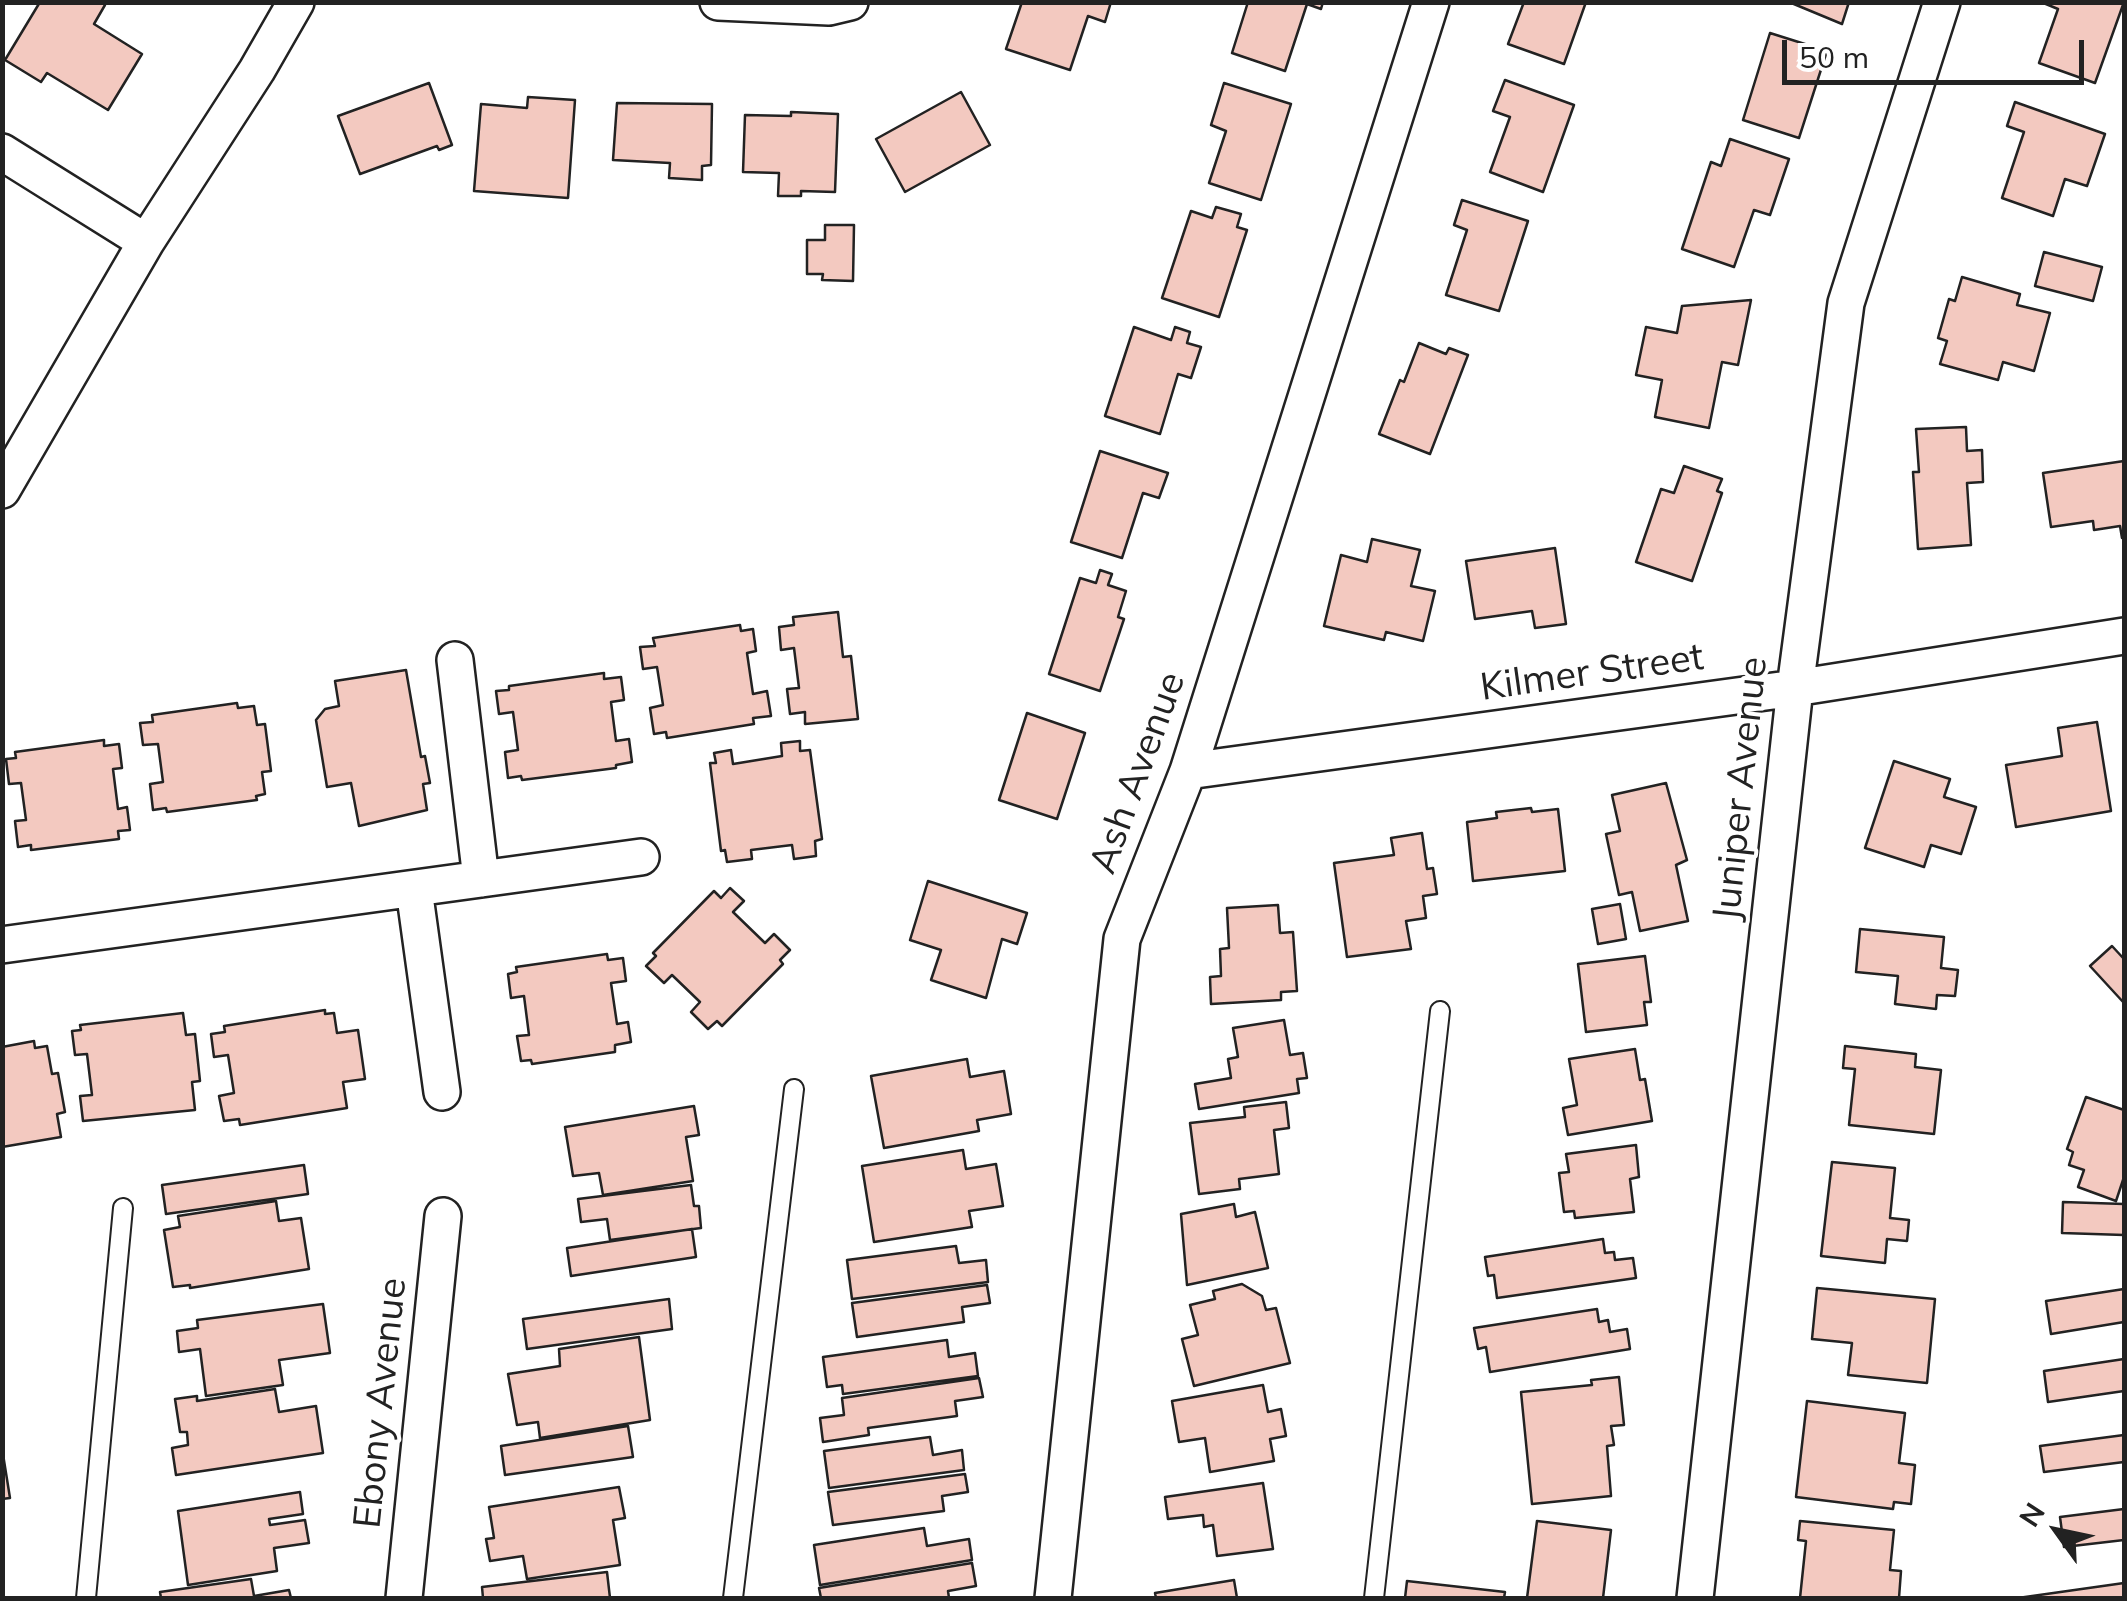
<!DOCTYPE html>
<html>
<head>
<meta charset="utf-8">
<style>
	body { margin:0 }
	#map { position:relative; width:2127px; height:1601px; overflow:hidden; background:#fff; font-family:Mulish,sans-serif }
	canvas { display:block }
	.frame { position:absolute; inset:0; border:5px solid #222; pointer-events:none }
	.north { position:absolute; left:2007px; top:1481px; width:100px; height:100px; -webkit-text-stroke:8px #fff; paint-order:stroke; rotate:303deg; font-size:28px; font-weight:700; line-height:40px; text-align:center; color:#222 }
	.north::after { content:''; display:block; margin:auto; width:35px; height:45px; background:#222; clip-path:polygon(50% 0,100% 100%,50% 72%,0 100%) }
	.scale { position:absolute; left:1782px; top:40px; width:302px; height:45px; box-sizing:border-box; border:5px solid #222; border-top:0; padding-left:12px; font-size:30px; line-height:35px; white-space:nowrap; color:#222; -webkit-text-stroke:8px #fff; paint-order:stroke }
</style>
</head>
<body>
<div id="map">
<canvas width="2127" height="1601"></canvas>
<div class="frame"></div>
<div class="north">N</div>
<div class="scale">50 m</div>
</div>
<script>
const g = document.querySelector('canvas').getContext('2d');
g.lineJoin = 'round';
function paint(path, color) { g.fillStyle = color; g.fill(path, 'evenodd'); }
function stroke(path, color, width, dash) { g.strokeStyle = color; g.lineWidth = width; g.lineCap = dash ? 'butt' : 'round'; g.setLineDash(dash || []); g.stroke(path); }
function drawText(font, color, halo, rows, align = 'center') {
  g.font = font + ' Mulish,sans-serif'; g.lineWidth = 8; g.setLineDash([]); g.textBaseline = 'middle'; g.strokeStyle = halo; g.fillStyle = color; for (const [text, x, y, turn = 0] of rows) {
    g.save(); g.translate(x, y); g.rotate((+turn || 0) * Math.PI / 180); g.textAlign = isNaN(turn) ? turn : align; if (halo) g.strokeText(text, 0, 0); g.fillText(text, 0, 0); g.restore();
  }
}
const building = new Path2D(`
	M40,2h62l3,3 -11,19 48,30 -34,56 -61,-37 -6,9 -36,-22z
	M1022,2h89l-6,20 -17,-6 -18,54 -64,-21z
	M1248,2h75l-2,7 -14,-5 -22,67 -53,-18z
	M1524,2h62l-22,62 -56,-20z
	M1789,2h60l-7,22z
	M2124,2l-29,81 -56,-20 19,-54 -17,-7z
	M1770,33l57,18 -28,87 -56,-18z
	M1505,80l69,25 -31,87 -53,-20 20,-55 -17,-6z
	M429,83l23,62 -13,5 -2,-4 -77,28 -22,-58z
	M1224,83l67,21 -30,96 -52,-17 17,-52 -15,-6z
	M961,92l29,53 -85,47 -29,-53z
	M528,97l47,3 -7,98 -94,-7 7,-87 46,4z
	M2015,102l90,32 -18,52 -22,-7 -12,37 -51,-18 22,-66 -17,-6z
	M617,103l95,1 -1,61 -9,1v14l-33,-2 1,-15 -57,-3z
	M791,112l47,2 -3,78 -34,-1v5h-23l1,-23 -36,-1 2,-57 46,1z
	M1730,139l59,20 -19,56 -16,-5 -20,57 -52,-18 29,-87 10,4z
	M1462,200l66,21 -29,90 -53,-16 21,-65 -13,-5z
	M1216,207l25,7 -4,13 10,3 -28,87 -57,-19 29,-87 21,7z
	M825,225h29l-1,56 -31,-1 1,-6h-16v-34h18z
	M2044,252l58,15 -9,34 -58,-15z
	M1962,277l58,17 -3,11 33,8 -16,58 -31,-9 -5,18 -58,-16 7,-23 -9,-3 11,-39 6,2z
	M1751,300l-13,65 -16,-3 -13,66 -54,-11 7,-37 -26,-5 10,-48 31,6 5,-27z
	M1134,327l37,13 4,-13 15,5 -3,11 14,4 -10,31 -13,-4 -18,60 -55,-18z
	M1419,343l27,11 3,-6 19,7 -38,99 -51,-20 21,-54 4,2z
	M1966,427l1,24 15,-1 1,32 -16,1 4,62 -53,4 -5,-77h6l-3,-43z
	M1100,451l68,22 -9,25 -16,-5 -21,65 -51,-16z
	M2124,461v77h-2l-2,-12 -26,4 -1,-9 -42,6 -8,-54z
	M1684,466l38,13 -5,12 5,2 -30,88 -56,-19 25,-73 13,4z
	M1372,539l48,11 -9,36 24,5 -12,50 -37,-9 -2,8 -60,-14 17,-71 26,7z
	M1555,548l11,76 -31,4 -3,-17 -57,8 -9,-58z
	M1100,570l12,4 -4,11 18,6 -8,26 6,2 -24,72 -51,-17 31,-96 16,5z
	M838,612l5,45 8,-1 7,63 -53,5v-12l-15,2 -3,-25 12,-1 -5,-40 -13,2 -2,-23 15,-2 -1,-8z
	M740,625l1,6 12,-2 3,22 -9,2 6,41 14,-3 4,25 -18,2 1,6 -87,14 -1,-6 -12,2 -4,-26 13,-3 -6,-38 -14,2 -3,-22 15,-1 -2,-8z
	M406,670l15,87 4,-1 5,27 -7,1 4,26 -68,16 -8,-43 -24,4 -11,-67 9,-11 14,-3 -4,-25z
	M604,673v6l17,-2 3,23 -13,2 5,39 13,-2 3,23 -16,3v3l-94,12 -1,-4 -13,2 -3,-26 13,-2 -5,-38 -14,2 -3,-23 13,-1v-4z
	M237,703l1,5 16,-2 3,19 8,-1 6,47 -9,1 3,22 -9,2 1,4 -90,12 -1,-4 -13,2 -3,-26 13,-2 -5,-38 -15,1 -3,-22 13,-1 -1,-7z
	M1027,713l58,20 -28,86 -58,-19z
	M2097,722l14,89 -95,16 -10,-62 56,-9 -4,-28z
	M104,740v6l15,-2 3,24 -9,1 5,40 9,-2 3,23 -12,1 1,8 -88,11v-5l-13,2 -3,-26 11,-1 -5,-37 -12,1 -3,-25 10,-1 -1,-6z
	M800,741v10l10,-1 12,89 -7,2 1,15 -22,3 -2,-14 -41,5 1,9 -25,3 -2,-12 -4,1 -11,-88h6l-2,-10 17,-3 2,14 49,-8 -1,-13z
	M1894,761l56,18 -6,18 32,10 -15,47 -30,-9 -7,22 -59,-19z
	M1666,783l21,77 -11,5 12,56 -48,10 -8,-39 -13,3 -13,-61 14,-3 -8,-36z
	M1531,808l1,4 26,-3 7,62 -92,10 -6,-59 30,-4 -1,-6z
	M1422,833l5,36 6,-1 4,26 -14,2 3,22 -20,3 5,28 -64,8 -13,-94 60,-8 -3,-17z
	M928,881l99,32 -10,31 -15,-5 -16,59 -55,-18 10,-30 -31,-10z
	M730,888l14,13 -11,11 32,31 9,-9 16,16 -10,10 3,4 -61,62 -5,-5 -9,8 -17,-17 9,-10 -28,-27 -8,8 -18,-17 10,-10 -3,-3 61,-62 7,7z
	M1620,904l6,35 -28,5 -6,-35z
	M1278,905l2,28 13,-1 4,59 -16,1v8l-70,4 -1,-27 11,-1 -1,-27 9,-1 -2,-40z
	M1860,929l84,8 -3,31 17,2 -3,26 -18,-1 -1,14 -41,-5 3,-28 -42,-4z
	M2112,946l12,13v44l-34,-37z
	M607,954l1,6 15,-2 3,23 -15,2 6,41 11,-2 3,20 -16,3v7l-83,12 -1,-4 -10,1 -4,-25 12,-1 -5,-39 -13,2 -3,-24 9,-2 -1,-5z
	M1645,956l6,46h-7l3,23 -61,7 -8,-68z
	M325,1010v4l9,-1 3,20 21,-3 7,49 -22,3 4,26 -107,17 -1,-6 -15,2 -5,-25 15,-3 -6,-38 -14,2 -3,-23 14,-2 -1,-6z
	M183,1013l3,22 9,-1 5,47 -8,1 3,28 -112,11 -3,-25 12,-1 -5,-41 -12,1 -3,-24 9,-1 -1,-5z
	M1284,1020l6,35 13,-2 4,25 -10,1 2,14 -100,16 -4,-25 36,-6 -3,-19 10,-2 -5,-29z
	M34,1041l1,7 12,-2 5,28 6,-1 7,39 -8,2 4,23 -59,10v-100z
	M1845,1046l71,8 -1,13 26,3 -7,64 -85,-9 6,-56 -12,-1z
	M1635,1049l5,31 5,-1 7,42 -84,14 -5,-27 14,-3 -8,-46z
	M967,1059l3,18 34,-6 7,43 -34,6 2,11 -95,17 -13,-72z
	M2086,1097l38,13v67l-8,24 -38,-14 6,-17 -15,-5 4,-13 -6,-3z
	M1286,1102l3,26 -15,2 5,44 -40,5 1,10 -41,5 -9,-71 55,-6 -1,-10z
	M694,1106l5,29 -13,2 7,44 -90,14 -4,-22 -26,3 -8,-49z
	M1636,1145l3,32 -9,2 4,33 -59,6 -1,-7 -10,1 -5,-39 10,-1 -3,-18z
	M963,1150l3,19 30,-5 7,42 -34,5 3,16 -98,15 -12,-76z
	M1832,1162l63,6 -5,50 19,2 -2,21 -20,-2 -2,24 -64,-7z
	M304,1165l4,29 -142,20 -4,-29z
	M691,1185l3,21h5l2,22 -91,12 -3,-21 -26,3 -3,-23z
	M276,1201l3,20 22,-3 8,51 -119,19v-3l-17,2 -9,-57 16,-3 -2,-11z
	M2063,1202l61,2v31l-62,-2z
	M1234,1204l2,13 19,-5 13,56 -81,17 -6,-71z
	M692,1229l4,28 -125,19 -4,-28z
	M1603,1239l2,14 9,-1 1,8 18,-2 3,20 -139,20 -3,-23 -6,1 -3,-19z
	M956,1246l3,17 27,-3 2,22 -136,17 -5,-39z
	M1242,1284l20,12 4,14 10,-2 14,55 -96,23 -12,-47 16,-4 -8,-30 25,-6 -2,-8z
	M987,1285l3,18 -28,4 2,15 -107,15 -5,-34z
	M1817,1288l118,11 -8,84 -79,-8 4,-32 -40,-4z
	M2124,1289v33l-73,12 -5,-33z
	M669,1299l3,30 -145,20 -4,-30z
	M323,1304l7,49 -51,7 4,25 -77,11 -6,-47 -21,3 -2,-21 21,-3 -1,-8z
	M1597,1309l2,13 9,-2 2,12 17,-3 3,20 -140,23 -4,-25 -8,2 -4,-21z
	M639,1337l11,83 -110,18 -2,-16 -21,3 -9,-51 52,-8 -1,-17z
	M947,1340l2,17 26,-4 3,23 -135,18 -1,-9 -15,2 -4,-30z
	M2124,1359v32l-76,11 -4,-31z
	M1619,1377l5,48 -13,1 3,19 -7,1 4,50 -79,8 -11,-112 71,-7 -1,-5z
	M979,1378l4,19 -28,4 2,15 -89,12 1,7 -46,7 -3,-24 24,-3 -2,-17z
	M1263,1385l5,27 13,-3 5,27 -16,3 4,22 -64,11 -5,-34 -26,4 -7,-41z
	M275,1389l4,23 37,-6 7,47 -147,22 -4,-27 16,-3 -1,-13h-7l-5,-33 22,-3v5z
	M1807,1401l98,12 -6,50 16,2 -4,39 -17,-2 -1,7 -97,-12z
	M628,1426l5,31 -128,18 -4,-29z
	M2124,1435v27l-80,10 -4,-26z
	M930,1437l3,18 29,-5 2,20 -135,18 -5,-37z
	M2,1448l8,50 -8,1z
	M965,1474l3,18 -26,4 2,15 -111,14 -5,-33z
	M1263,1483l10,66 -56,7 -4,-31 -9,2 -1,-12 -35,4 -3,-22z
	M619,1487l6,31 -12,2 7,45 -93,14 -4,-23 -33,5 -4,-22 8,-1 -5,-31z
	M300,1492l3,22 -34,5 1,6 35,-5 4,23 -35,5 3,23 -89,14 -10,-74z
	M2124,1509v31l-60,7 -4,-30z
	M1537,1521l74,9 -8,68h-76z
	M1800,1521l94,9 -4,40 11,1 -2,27h-99l6,-57 -8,-1z
	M924,1528l3,18 42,-7 3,21 -152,25 -6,-40z
	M972,1563l4,23 -28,5 1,7h-128l-2,-10z
	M607,1572l3,26h-127l-1,-11z
	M251,1579l3,17 35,-6 2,8h-130l-1,-6z
	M1234,1580l3,18h-81l-1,-5z
	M1407,1581l98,11 -1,6h-99z
	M2124,1583v15h-106z`);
paint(building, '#f3c9c0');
stroke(building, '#222', 2.5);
const service = new Path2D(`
	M86,1598l37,-390
	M733,1598l61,-509
	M1374,1598l66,-587`);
const minor = new Path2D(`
	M718,2l111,5 21,-5
	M2,152l144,90
	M2,490l144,-248 111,-172 39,-68
	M455,660l26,219
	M1188,771l607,-83 329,-52
	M414,889l28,203
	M2,945l639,-88
	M404,1598l39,-382
	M1053,1598l69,-659 66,-168 243,-769
	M1695,1598l100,-910 51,-385 96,-301`);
stroke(service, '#222', 22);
stroke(minor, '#222', 40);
stroke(service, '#fff', 18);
stroke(minor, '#fff', 35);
drawText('38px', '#222', '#fff', [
	["Kilmer Street",1592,673,-8],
	["Ash Avenue",1138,773,-70],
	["Juniper Avenue",1741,789,-84],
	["Ebony Avenue",381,1403,-84]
]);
</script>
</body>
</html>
